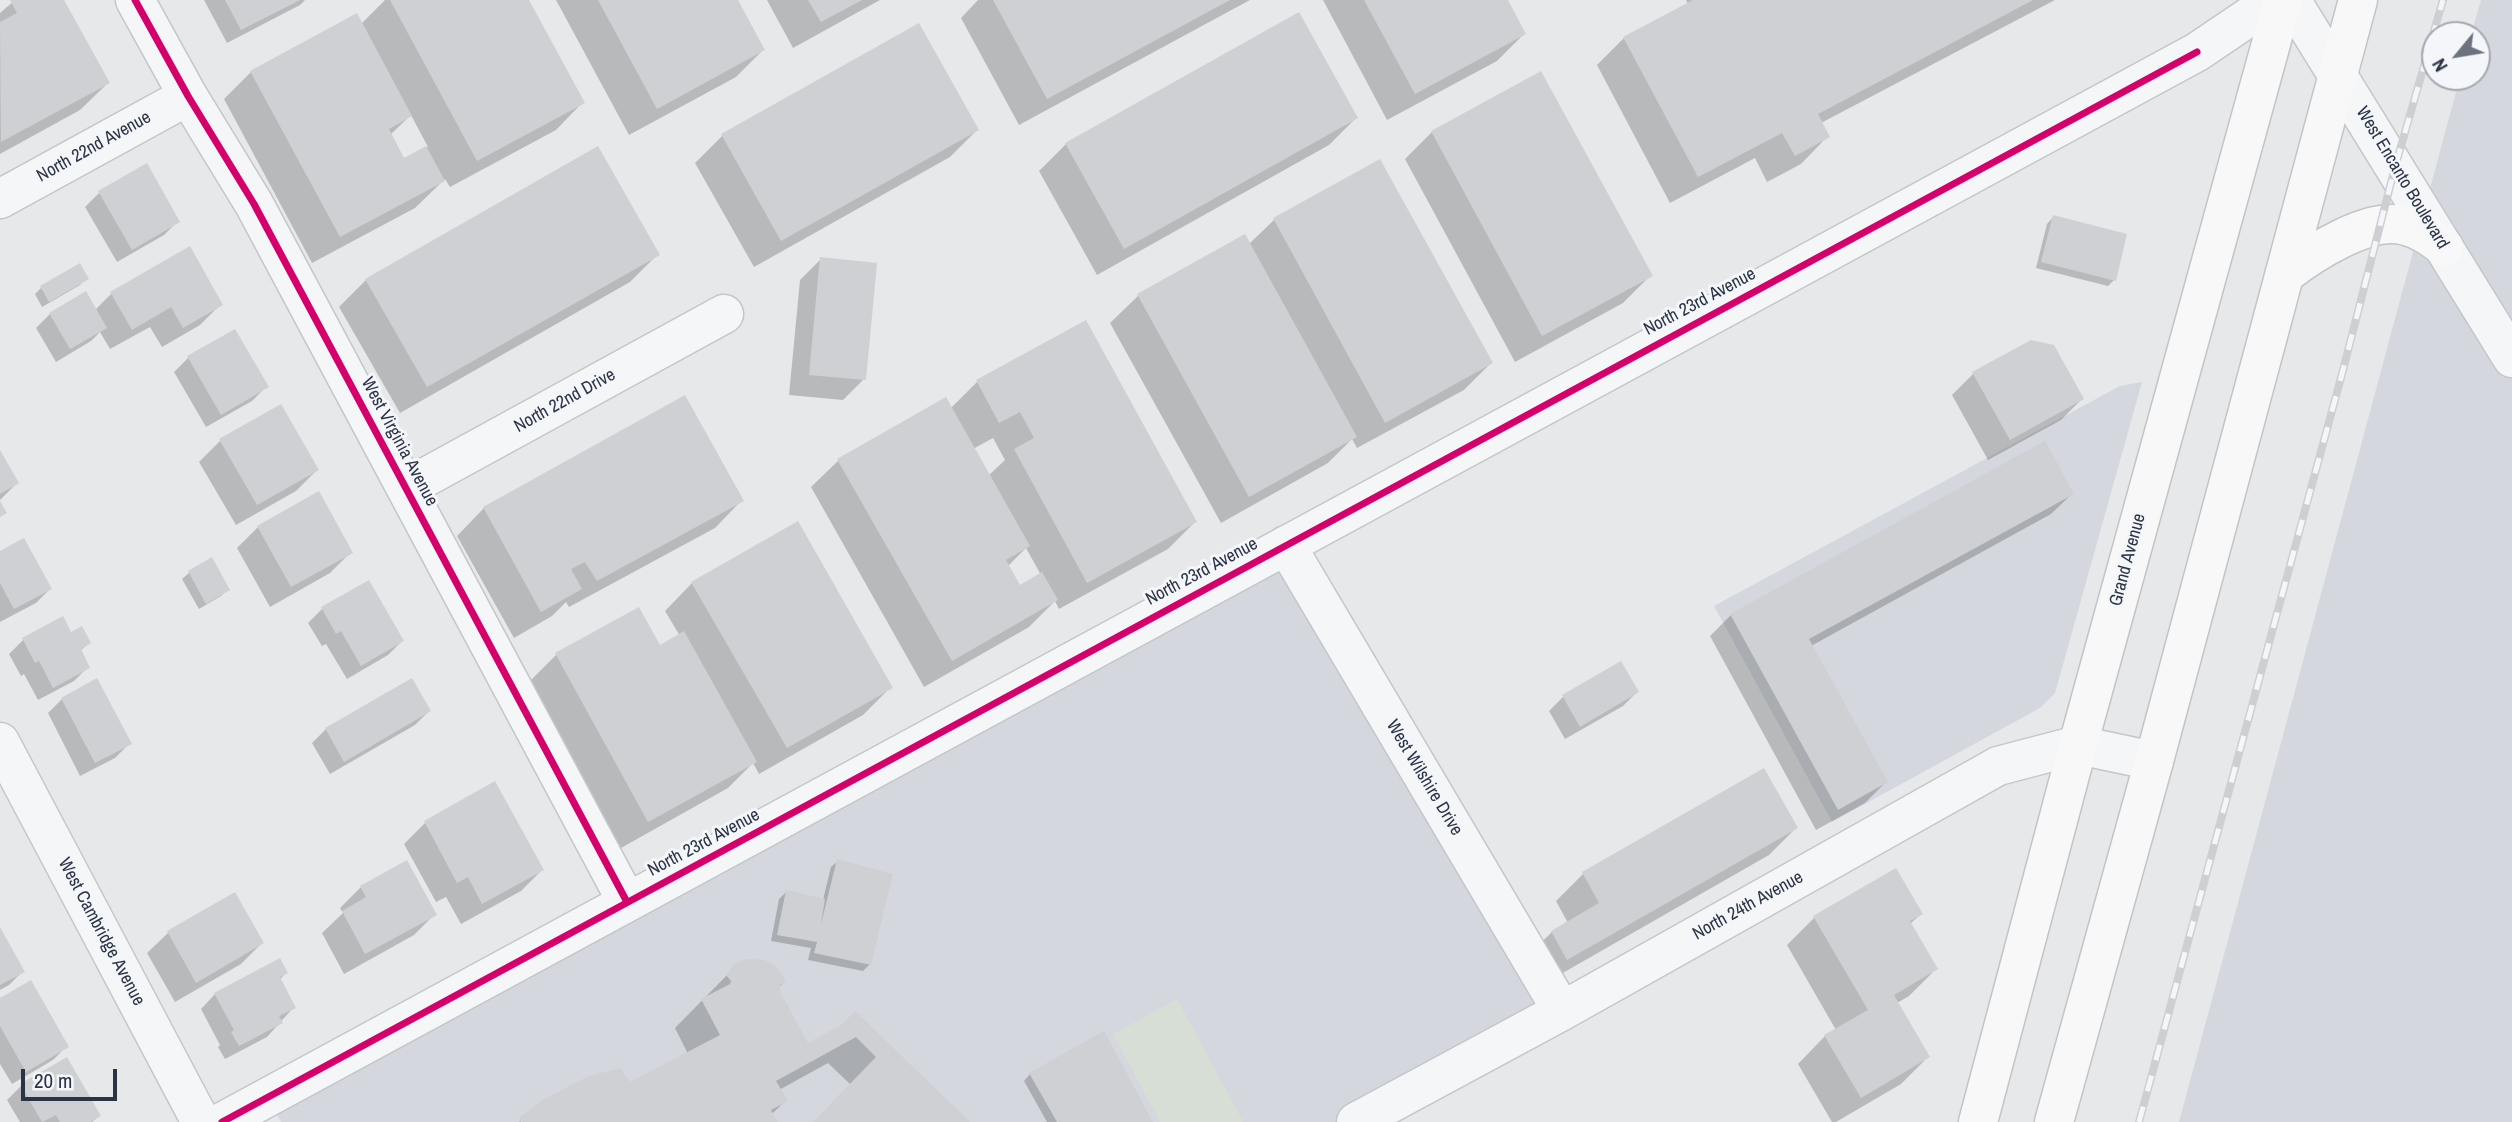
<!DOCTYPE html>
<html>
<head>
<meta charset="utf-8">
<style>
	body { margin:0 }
	#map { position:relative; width:2512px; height:1122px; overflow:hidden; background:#e6e8ea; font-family:"Archivo Narrow",sans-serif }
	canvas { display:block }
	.north { position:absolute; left:2421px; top:21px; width:70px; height:70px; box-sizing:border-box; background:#f4f6f9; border:2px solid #a4a8b1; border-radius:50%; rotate:240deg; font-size:19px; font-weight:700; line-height:28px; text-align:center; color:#2b3445 }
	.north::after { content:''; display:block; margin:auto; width:24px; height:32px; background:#6c737f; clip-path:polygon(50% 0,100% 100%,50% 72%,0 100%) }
	.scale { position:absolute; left:21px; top:1069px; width:96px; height:32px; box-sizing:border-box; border:4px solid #2b3445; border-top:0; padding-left:9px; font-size:21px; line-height:24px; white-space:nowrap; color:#2b3445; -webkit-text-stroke:5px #f4f6f9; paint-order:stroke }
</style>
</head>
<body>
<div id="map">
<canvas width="2512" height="1122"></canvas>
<div class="north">N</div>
<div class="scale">20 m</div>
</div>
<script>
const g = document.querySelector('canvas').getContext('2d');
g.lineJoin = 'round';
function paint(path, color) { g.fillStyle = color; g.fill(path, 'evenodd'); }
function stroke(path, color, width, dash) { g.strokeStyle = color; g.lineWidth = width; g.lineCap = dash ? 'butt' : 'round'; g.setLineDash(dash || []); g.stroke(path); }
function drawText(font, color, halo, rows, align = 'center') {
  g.font = font + ' "Archivo Narrow",sans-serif'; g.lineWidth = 6; g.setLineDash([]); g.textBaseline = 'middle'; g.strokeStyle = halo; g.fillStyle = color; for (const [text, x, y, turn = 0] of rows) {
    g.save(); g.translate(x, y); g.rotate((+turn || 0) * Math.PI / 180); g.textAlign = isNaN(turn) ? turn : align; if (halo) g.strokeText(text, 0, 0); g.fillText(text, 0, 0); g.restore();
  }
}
paint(new Path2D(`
	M2481,0h31v1122h-333l281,-1045h17v-42h-6z
	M2142,382l-87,311 -15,15 -208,114 -118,-216 406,-220z
	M1286,545l276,466 -206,111h-1075l-13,-25z`), '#d4d7dd');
paint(new Path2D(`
	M1177,999l66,122 -2,1h-81l-47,-88z`), '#d6ded6');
paint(new Path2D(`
	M15,0h47l46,83 -28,27 -80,44v-141z
	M204,0h101l-5,5 -73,38z
	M385,0h142l56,102 -27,28 -106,57 -5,-8 -30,29 -103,55 -88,-164 27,-27 110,-48zM411,115l17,32 -24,13 -14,-25z
	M556,0h180l27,50 -27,27 -107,58z
	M767,0h113l-87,48z
	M978,0h272l-231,125 -58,-107z
	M1323,0h183l18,34 -27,27 -110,59z
	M1686,0h369l-234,123 7,13 -27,28 -34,18 -12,-24 -85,45 -73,-138 27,-27 64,-34z
	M1356,118l-27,27 -232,130 -58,-104 27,-27z
	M977,130l-27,27 -196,110 -59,-104 27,-27z
	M1432,132l218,144 -27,27 -108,59 -110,-203z
	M1380,161l111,202 -27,27 -107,58 -5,-9 -24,24 -107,60 -111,-200 28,-27 106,-59 4,8 26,-25z
	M99,193l79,28 -14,14 -47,27 -32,-55z
	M2053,217l61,63 -6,6 -72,-18 11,-44z
	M189,248l32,56 -21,21 -38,22 -12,-20 -40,22 -10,-17 -9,9 -35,21 -20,-34 14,-14 45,-4 16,-16z
	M658,254l-28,28 -230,131 -61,-106 27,-27z
	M821,259l43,120 -21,21 -54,-5 11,-115z
	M86,278l-6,7 -38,22 -7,-13 6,-6z
	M1085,322l110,200 -27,27 -109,60 -4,-8 -26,26 -105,60 -113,-200 28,-27 111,-51 27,-27zM993,438l12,22 -17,16 -15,-27zM1026,548l15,27 -21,12 -12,-21z
	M188,358l78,29 -14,14 -46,26 -32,-55z
	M1973,374l109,25 -21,21 -73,40 -36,-65z
	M220,441l97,29 -21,21 -60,34 -37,-63z
	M0,453l17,30 -17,17z
	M2072,494l-21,20 -240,132 75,136 -21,21 -49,27 -106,-194 21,-21z
	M742,500l-27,28 -146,79 -3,-5 -14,14 -38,22 -57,-102 27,-28z
	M258,527l93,25 -21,21 -60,34 -33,-59z
	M0,553l50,36 -14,14 -36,19z
	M211,560l17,29 -7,7 -22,13 -17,-30 7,-6z
	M692,583l198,105 -27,27 -104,59 -6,-11 -25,25 -107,60 -92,-166 27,-27 104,-8 20,-11 -15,-25z
	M322,609l80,32 -14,14 -41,24 -21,-35 -4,2 -14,-23z
	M71,634l18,9 -9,8 8,16 -14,14 -36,19 -14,-26 -3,2 -12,-22 14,-14z
	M1620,664l17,28 -14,14 -58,33 -16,-28 14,-14z
	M62,699l67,45 -14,14 -35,18 -32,-63z
	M429,711l-14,14 -85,49 -18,-31 14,-14z
	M1764,770l32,58 -27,27 -229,131 -16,-27 28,-27 16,-9 -12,-22 27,-27z
	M425,823l117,47 -21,21 -60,33 -15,-27 -10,5 -32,-58z
	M838,861l32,103 -7,7 -55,-11 3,-12 -40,-7 8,-42 7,-7 37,8 8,-33z
	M361,887l74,27 -21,21 -70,39 -22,-41 21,-20 -3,-5z
	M234,894l28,49 -21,21 -66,38 -28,-49 21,-20z
	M1921,914l-11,10 26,45 -27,27 -12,7 31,54 -27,27 -65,38h-4l-34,-58 27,-28 11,-6 -49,-85 27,-27z
	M0,930l23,41 -14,14 -9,5z
	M736,966l48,16 -6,6v5l29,52 34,-18 14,-14 112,109h-152l36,-37 -23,-22 -49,27 6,11 -13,13 4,8h-258l111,-38 59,-30 -13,-26z
	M286,973l-7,7 15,27 -27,30 -42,22 -7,-12 2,-2 -19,-36 14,-15z
	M0,1000l67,46 -14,14 -41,24 -12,-20z
	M1030,1074l121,48h-104l-23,-41z
	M21,1086l78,30 -7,6h-72l-13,-22z`), '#0003');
paint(new Path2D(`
	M10,0h54l46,83 -109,59 -1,-120 17,-9z
	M225,0h75l-59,30z
	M390,0h139l56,103 -108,58z
	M598,0h140l27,50 -108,59z
	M808,0h54l-41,22z
	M993,0h237l-183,99z
	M1364,0h144l18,34 -111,60z
	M1693,0h340l-215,114 12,23 -35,19 -13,-23 -84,44 -75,-140z
	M1299,12l59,106 -234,131 -59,-106z
	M357,13l55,103 -23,13 15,29 22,-12 19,35 -105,56 -90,-166z
	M919,23l60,107 -198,111 -60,-107z
	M1541,71l112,205 -111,60 -111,-205z
	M598,146l62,109 -233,132 -62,-108z
	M1380,159l113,204 -108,60 -112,-205z
	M147,163l33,59 -48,28 -34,-59z
	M2053,215l74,19 -11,47 -75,-19z
	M1245,234l112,203 -108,60 -112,-203z
	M190,246l33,59 -40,23 -12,-21 -39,23 -22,-38z
	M820,257l57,6 -11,117 -57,-5z
	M80,263l9,16 -40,23 -9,-16z
	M86,291l21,37 -37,21 -21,-36z
	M1086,320l111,202 -110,61 -73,-134 20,-11 -14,-26 -21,11 -23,-43z
	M235,329l34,58 -48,28 -34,-59z
	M2031,340l23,5 30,54 -74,41 -38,-68z
	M685,395l59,106 -147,80 -12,-19 -14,7 11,20 -41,23 -58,-105z
	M946,397l84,149 -24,14 14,25 22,-13 16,28 -106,61 -115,-202z
	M281,404l38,66 -62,35 -38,-66z
	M2045,441l29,53 -265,145 79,143 -50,28 -108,-196z
	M0,450l19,33 -19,11z
	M319,491l34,62 -62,34 -34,-61z
	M0,501l7,12 -7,4z
	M798,521l95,167 -106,60 -96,-166z
	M24,538l28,51 -38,20 -14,-26v-32z
	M212,557l18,33 -24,14 -18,-33z
	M369,580l35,61 -43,25 -20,-35 -5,3 -15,-27z
	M639,607l21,38 24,-14 73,131 -109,60 -93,-169z
	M63,616l8,16 11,-6 9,17 -10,6 9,19 -37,20 -14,-27 -4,2 -13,-25z
	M1621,661l18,31 -59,35 -18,-32z
	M97,678l35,66 -37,19 -34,-65z
	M412,678l19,33 -87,51 -19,-34z
	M1764,768l34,60 -231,132 -16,-29 48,-28 -17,-31z
	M495,781l49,89 -62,34 -14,-27 -11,6 -33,-62z
	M837,859l56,15 -22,91 -57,-12 3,-11 -40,-7 9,-45 39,9 -4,25z
	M407,860l30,55 -72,39 -23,-43 24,-14 -6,-11z
	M1896,868l27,46 -13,7 28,48 -44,26 36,62 -69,41 -37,-63 44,-25 -55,-94z
	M235,892l29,51 -68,40 -29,-52z
	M0,927l25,45 -25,13z
	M280,958l8,15 -8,4 16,31 -17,8 4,7 -44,23 -8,-14 3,-2 -20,-37z
	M747,959l17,1 13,7 4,6 5,9 -6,3v7l28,51 33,-18 14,-14 115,111h-157l63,-65 -20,-20 -80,44 12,20 -17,9 7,12h-257l-2,-4 25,-19 45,-23 31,-8 10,14 90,-47 -19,-36 29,-15 1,-3 -5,-6 9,-11z
	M31,980l38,67 -43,25 -26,-46v-28z
	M1104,1031l49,91h-96l-28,-49z
	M67,1057l34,59 -11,6h-30l-4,-7 -14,7 -22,-38z`), '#ced0d3');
const minor = new Path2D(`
	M135,0l53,96 66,108 373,698
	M2291,0l221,358
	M0,199l188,-103
	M406,488l318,-174
	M1286,545l276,466
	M0,742l201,380
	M222,1122l1975,-1070 77,-52
	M1356,1122l206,-111 436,-245 80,-21 76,16`);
const major = new Path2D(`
	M2284,275c27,-21 86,-60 122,-49 15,4 26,12 38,21
	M1978,1122l100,-377 205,-745
	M2054,1122l100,-361 204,-761`);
stroke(minor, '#c4c6c8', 41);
stroke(major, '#c2c5c8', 41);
stroke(minor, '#f5f6f7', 38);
stroke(major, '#f8f8f8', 38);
const rail = new Path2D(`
	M2139,1122l203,-748 53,-207 48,-167`);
stroke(rail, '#cecfd2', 8);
stroke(rail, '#f4f6f9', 5, [16]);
stroke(new Path2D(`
	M135,0l53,96 66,108 373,698
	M222,1122l1975,-1070`), '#d6006c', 7);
drawText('18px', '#2b3445', '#f4f6f9', [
	["North 22nd Avenue",94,147,-29],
	["West Encanto Boulevard",2402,178,59],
	["North 23rd Avenue",1700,302,-28],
	["North 22nd Drive",565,401,-29],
	["West Virginia Avenue",399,442,62],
	["Grand Avenue",2128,560,-75],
	["North 23rd Avenue",1202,572,-28],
	["West Wilshire Drive",1424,778,59],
	["North 23rd Avenue",704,843,-28],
	["North 24th Avenue",1748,906,-29],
	["West Cambridge Avenue",101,932,62]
]);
</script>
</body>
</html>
